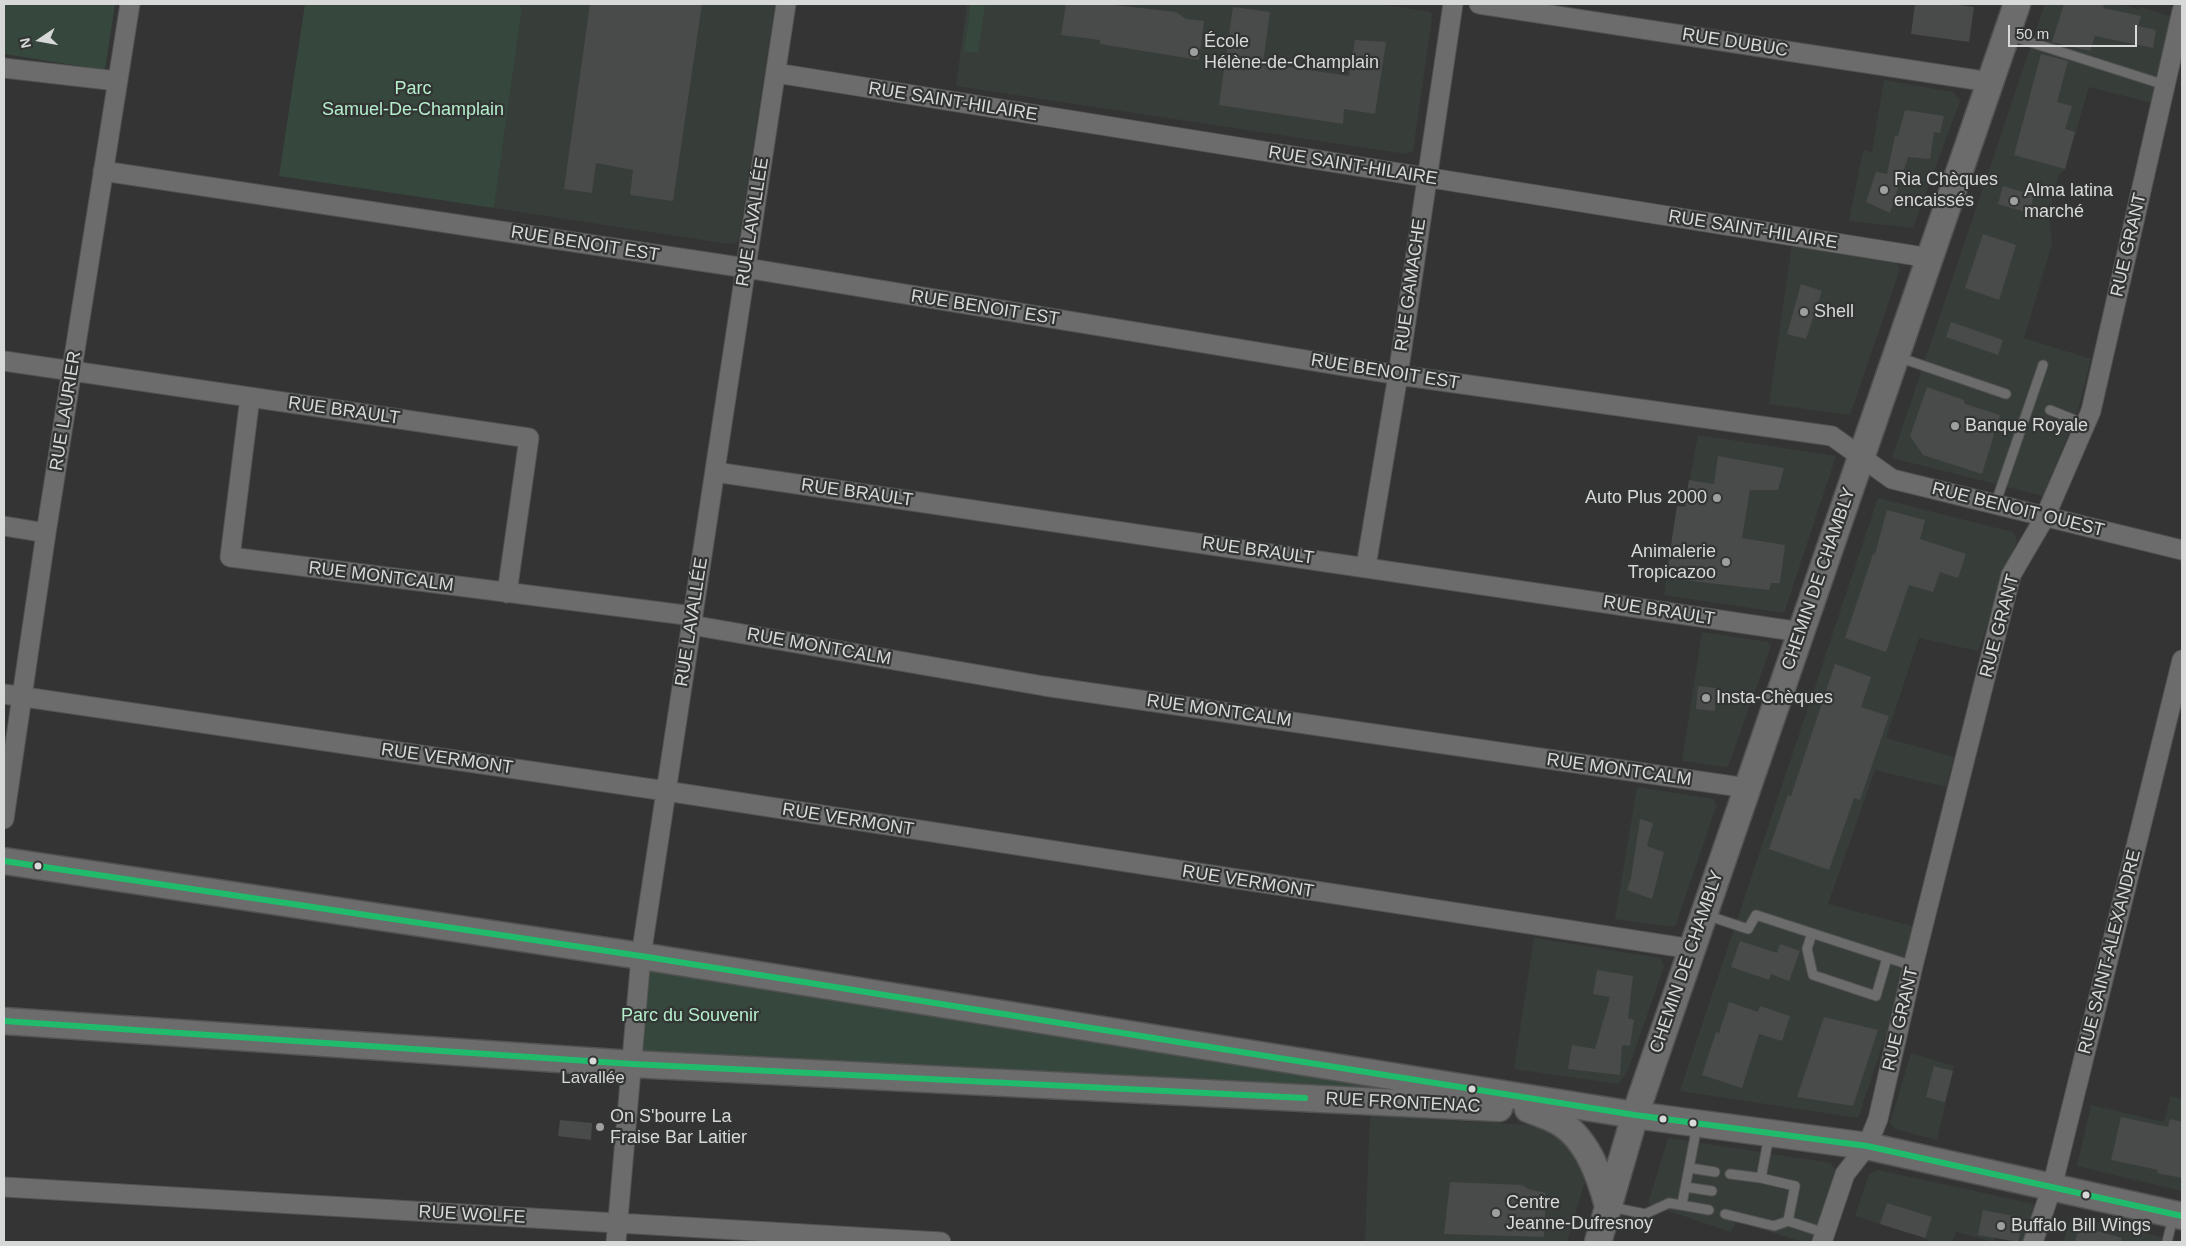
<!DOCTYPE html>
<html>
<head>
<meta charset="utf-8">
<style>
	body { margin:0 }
	#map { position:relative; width:2186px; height:1246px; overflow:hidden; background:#343434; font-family:Arial,sans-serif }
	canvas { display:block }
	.frame { position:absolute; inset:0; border:5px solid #d7d9d8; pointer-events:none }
	.north { position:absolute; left:15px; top:15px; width:50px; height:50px; -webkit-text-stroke:4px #333534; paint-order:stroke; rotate:258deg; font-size:14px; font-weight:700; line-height:20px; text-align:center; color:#d7d9d8 }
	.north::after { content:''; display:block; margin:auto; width:18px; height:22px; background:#d7d9d8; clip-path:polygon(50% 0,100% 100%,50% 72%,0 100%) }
	.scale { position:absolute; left:2008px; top:25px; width:129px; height:22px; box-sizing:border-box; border:2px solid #d7d9d8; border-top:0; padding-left:6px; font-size:15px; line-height:18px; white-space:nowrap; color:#d7d9d8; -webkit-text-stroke:4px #333534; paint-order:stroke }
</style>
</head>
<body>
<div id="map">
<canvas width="2186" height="1246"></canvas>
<div class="frame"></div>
<div class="north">N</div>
<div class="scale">50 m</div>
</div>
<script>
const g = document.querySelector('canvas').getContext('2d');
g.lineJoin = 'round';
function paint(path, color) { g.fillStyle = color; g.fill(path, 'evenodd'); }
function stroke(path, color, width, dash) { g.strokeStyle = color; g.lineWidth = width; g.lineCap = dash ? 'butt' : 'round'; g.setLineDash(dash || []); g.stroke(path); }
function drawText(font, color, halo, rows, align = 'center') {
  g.font = font + ' Arial,sans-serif'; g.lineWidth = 4.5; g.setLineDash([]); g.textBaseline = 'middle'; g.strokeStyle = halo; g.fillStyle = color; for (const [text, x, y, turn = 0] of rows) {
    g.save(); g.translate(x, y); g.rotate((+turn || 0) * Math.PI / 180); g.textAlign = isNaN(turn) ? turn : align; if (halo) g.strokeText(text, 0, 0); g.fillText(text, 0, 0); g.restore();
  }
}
paint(new Path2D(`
	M518,4h257l-36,235 -3,4 -7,1 -235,-36 28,-200z
	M967,4h412l52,8 1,5 -19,134 -7,3 -450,-68z
	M2045,4h76l18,6 1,-3 33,10 -20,86 -64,-16 -24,82 -6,6 -10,37 3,32 -28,94 67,21 -13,51 -35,86 -151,-38z
	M1884,80l69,12 7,9 -47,127 -64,-7 14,-71 9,2z
	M1792,245l103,15 5,9 -50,146 -81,-11z
	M1698,435l138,21 -52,157 -120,-18 13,-89h8z
	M1878,498l135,34 4,8 -39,111 -59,-13 -33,100 68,19 -8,30 -71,-17 -47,134 84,22 -23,99 -31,93 -178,-27z
	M1702,632l66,10 3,4 -42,118 -3,3 -44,-6z
	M1637,787l77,12 2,8 -40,117 -3,3 -58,-8z
	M1534,938l126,20 4,8 -36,104 -9,14 -105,-15z
	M1911,1053l43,13 -17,74 -42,-11 -5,-6z
	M2171,1096l11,3v92l-105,-25 14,-61 73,17z
	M1370,1115l172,11 28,14 17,35 -20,67h-202z
	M1668,1138l163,25 4,7 -23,72h-9l-67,-21 -5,11 -83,-28z
	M1878,1170l156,34 5,9 -10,29 -34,-4 -1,4 -38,-10 -4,10h-22l-5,-4 -70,-22 14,-42z
	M2072,1216l110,26h-119z`), '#373e3a');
paint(new Path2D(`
	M4,4h111l-10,66 -101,-16z
	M305,4h213l4,4 -28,200 -215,-32z
	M971,4h14l-7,49 -14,-2z
	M641,956l994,159 -1003,-51z`), '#36473d');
paint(new Path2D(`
	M590,4h112l-29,197 -43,-6 3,-25 -37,-7 -4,30 -28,-4z
	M1066,4h39l71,8 10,7 18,2 -5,39 -99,-16v-4l-39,-5z
	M1915,4h37l22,3 -5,35 -58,-8z
	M2064,4h41l-2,4 38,8 -3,10 18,4 -3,18 -58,-12 -5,15 -38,-9z
	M1233,7l37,5 -7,51 86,13 6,-36 31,2 -11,72 -31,-5 -1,15 -124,-19z
	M2041,54l27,7 -11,41 15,4 -7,23 10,3 -10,37 -51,-14z
	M1905,110l39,6 -4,17 -6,-1 -4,27 -22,-2 -18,56 -24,-11 10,-30 11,2 8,-38h3z
	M2003,186l31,9 -5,18 -31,-9z
	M1983,234l33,11 -17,55 -34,-12z
	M1801,284l21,7 -16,48 -19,-5z
	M1951,322l52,18 -5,15 -52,-18z
	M1927,387l37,13 1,4 35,11 -18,59 -59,-19 -13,-19z
	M1718,456l66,12 -6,22h-28l-8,48 43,7 -5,38h-9l-2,7 -103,-12 11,-72 8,1 4,-27 25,4z
	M1887,510l38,10 -5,19 46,15 -8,24 -18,-6 -7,20 -24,-7 -23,67 -41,-14 28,-84h2z
	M1835,664l36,13 -10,30 28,9 -29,84 -6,-2 -25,72 -60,-21 19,-54 3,1z
	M1698,686l18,2 -1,23 -19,-2z
	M1640,819l13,4 -6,23 17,6 -12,47 -25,-9 4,-12z
	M1740,941l37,12 3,-9 20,7 -11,30 -18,-7 -2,6 -38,-13z
	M1597,970l36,6 -5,42 6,2 -4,26 -8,-1 -2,30 -52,-6 4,-24 23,4 15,-52 -17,-3z
	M1729,1002l29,10 2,-6 30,10 -8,25 -23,-7 -17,54 -40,-13 14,-43 3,1z
	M1824,1017l54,13 -25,76 -56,-9z
	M1934,1066l19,5 -8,31 -19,-5z
	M2121,1117l47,10 2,-8 12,3v56l-25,-5 1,-3 -47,-10z
	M560,1120l32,3 -1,17 -33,-4z
	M1450,1182l72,3 6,4 18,4 -2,44 -100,-3z
	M1887,1203l45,14 -7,21 -45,-14z
	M1983,1210l41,8 -6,24 -40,-7z
	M2079,1226l43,12 -1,4h-46z`), '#494a4a');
const lane = new Path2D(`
	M2008,35l157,50
	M1898,357l108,37
	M2050,410l35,14
	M1995,505l48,-140
	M1706,915l42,14 8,-14 157,51
	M1812,933l-5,16 6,26 63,21 11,-38
	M1769,1136l-8,42 34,8 -7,35 37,12
	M1690,1168l25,4
	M1730,1174l31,4
	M1686,1187l26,4
	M1682,1204l15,-78
	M1611,1207l34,7 24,-11 40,7
	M1725,1214l49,12 14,-5
	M2167,1242l6,-25`);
const street = new Path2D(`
	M1479,4l511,78
	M4,68l113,13
	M776,73l1154,185
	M103,171l643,97 652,107 434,61 60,43 290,71
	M4,361l525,77 -22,155
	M250,397l-20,160 463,59
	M715,472l1086,160
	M4,526l42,7
	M1366,566l32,-191 55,-371
	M691,625l353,61 703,102
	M4,694l662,97 1026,158
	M4,819l42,-286 84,-529
	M4,1187l937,55
	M616,1242l25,-286 145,-952
	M1822,1242l23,-68 22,-28 11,-27 35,-153 98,-391 34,-58 46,-106 91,-400
	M2033,1242l19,-55 130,-527`);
const secondary = new Path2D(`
	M4,861l637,95 994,159 232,31 315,70
	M4,1021l628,43 867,44
	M1528,1109c10,4 20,7 29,12 30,16 43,55 51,85
	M1598,1242l37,-127 382,-1111`);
stroke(lane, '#515251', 11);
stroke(street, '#515251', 21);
stroke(secondary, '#515251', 29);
stroke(lane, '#6b6c6b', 9);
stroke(street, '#6b6c6b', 19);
stroke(secondary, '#6b6c6b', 26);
stroke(new Path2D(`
	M4,861l637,95 994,159 232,31 315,70
	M4,1021l628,43 673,34`), '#20bc6c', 6);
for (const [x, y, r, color] of [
	[1194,52,5,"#9e9f9f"],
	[1884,190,5,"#9e9f9f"],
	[2014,201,5,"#9e9f9f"],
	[1804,312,5,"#9e9f9f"],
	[1955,426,5,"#9e9f9f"],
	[1717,498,5,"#9e9f9f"],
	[1726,562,5,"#9e9f9f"],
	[1706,698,5,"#9e9f9f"],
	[38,866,4.5,"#d7d9d8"],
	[593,1061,4.5,"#d7d9d8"],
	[1472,1089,4.5,"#d7d9d8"],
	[1663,1119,4.5,"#d7d9d8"],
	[1693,1123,4.5,"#d7d9d8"],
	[600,1127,5,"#9e9f9f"],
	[2086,1195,4.5,"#d7d9d8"],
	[1496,1213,5,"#9e9f9f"],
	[2001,1226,5,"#9e9f9f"]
]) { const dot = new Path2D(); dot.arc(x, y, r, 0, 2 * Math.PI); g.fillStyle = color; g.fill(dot); stroke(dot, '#333534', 2); }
drawText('17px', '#d7d9d8', '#333534', [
	["Lavallée",593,1078]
]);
drawText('18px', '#d7d9d8', '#333534', [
	["École",1204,42],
	["Hélène-de-Champlain",1204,63],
	["Ria Chèques",1894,180],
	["encaissés",1894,201],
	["Alma latina",2024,191],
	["marché",2024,212],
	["Shell",1814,312],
	["Banque Royale",1965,426],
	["Auto Plus 2000",1707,498,"right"],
	["Animalerie",1716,552,"right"],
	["Tropicazoo",1716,573,"right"],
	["Insta-Chèques",1716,698],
	["On S'bourre La",610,1117],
	["Fraise Bar Laitier",610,1138],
	["Centre",1506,1203],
	["Jeanne-Dufresnoy",1506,1224],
	["Buffalo Bill Wings",2011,1226]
], 'left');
drawText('18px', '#d7d9d8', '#333534', [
	["RUE DUBUC",1735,43,9],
	["RUE SAINT-HILAIRE",953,102,9],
	["RUE SAINT-HILAIRE",1353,166,9],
	["RUE LAVALLÉE",753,222,-81],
	["RUE SAINT-HILAIRE",1753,230,9],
	["RUE BENOIT EST",585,244,9],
	["RUE GRANT",2129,245,-77],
	["RUE GAMACHE",1411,285,-82],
	["RUE BENOIT EST",985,308,9],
	["RUE BENOIT EST",1385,372,9],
	["RUE LAURIER",66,411,-81],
	["RUE BRAULT",344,411,8],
	["RUE BRAULT",857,493,8],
	["RUE BENOIT OUEST",2018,510,14],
	["RUE BRAULT",1258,551,8],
	["RUE MONTCALM",381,577,7],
	["CHEMIN DE CHAMBLY",1819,579,-71],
	["RUE BRAULT",1659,611,9],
	["RUE LAVALLÉE",692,622,-81],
	["RUE GRANT",2000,626,-75],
	["RUE MONTCALM",819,647,10],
	["RUE MONTCALM",1219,711,8],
	["RUE VERMONT",447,759,8],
	["RUE MONTCALM",1619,770,8],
	["RUE VERMONT",848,820,9],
	["RUE VERMONT",1248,882,9],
	["RUE SAINT-ALEXANDRE",2110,952,-76],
	["CHEMIN DE CHAMBLY",1687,962,-71],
	["RUE GRANT",1901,1019,-77],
	["RUE FRONTENAC",1403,1103,3],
	["RUE WOLFE",472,1215,3]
]);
drawText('18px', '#b4eecb', '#333534', [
	["Parc",413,89],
	["Samuel-De-Champlain",413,110],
	["Parc du Souvenir",690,1016]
]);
</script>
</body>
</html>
